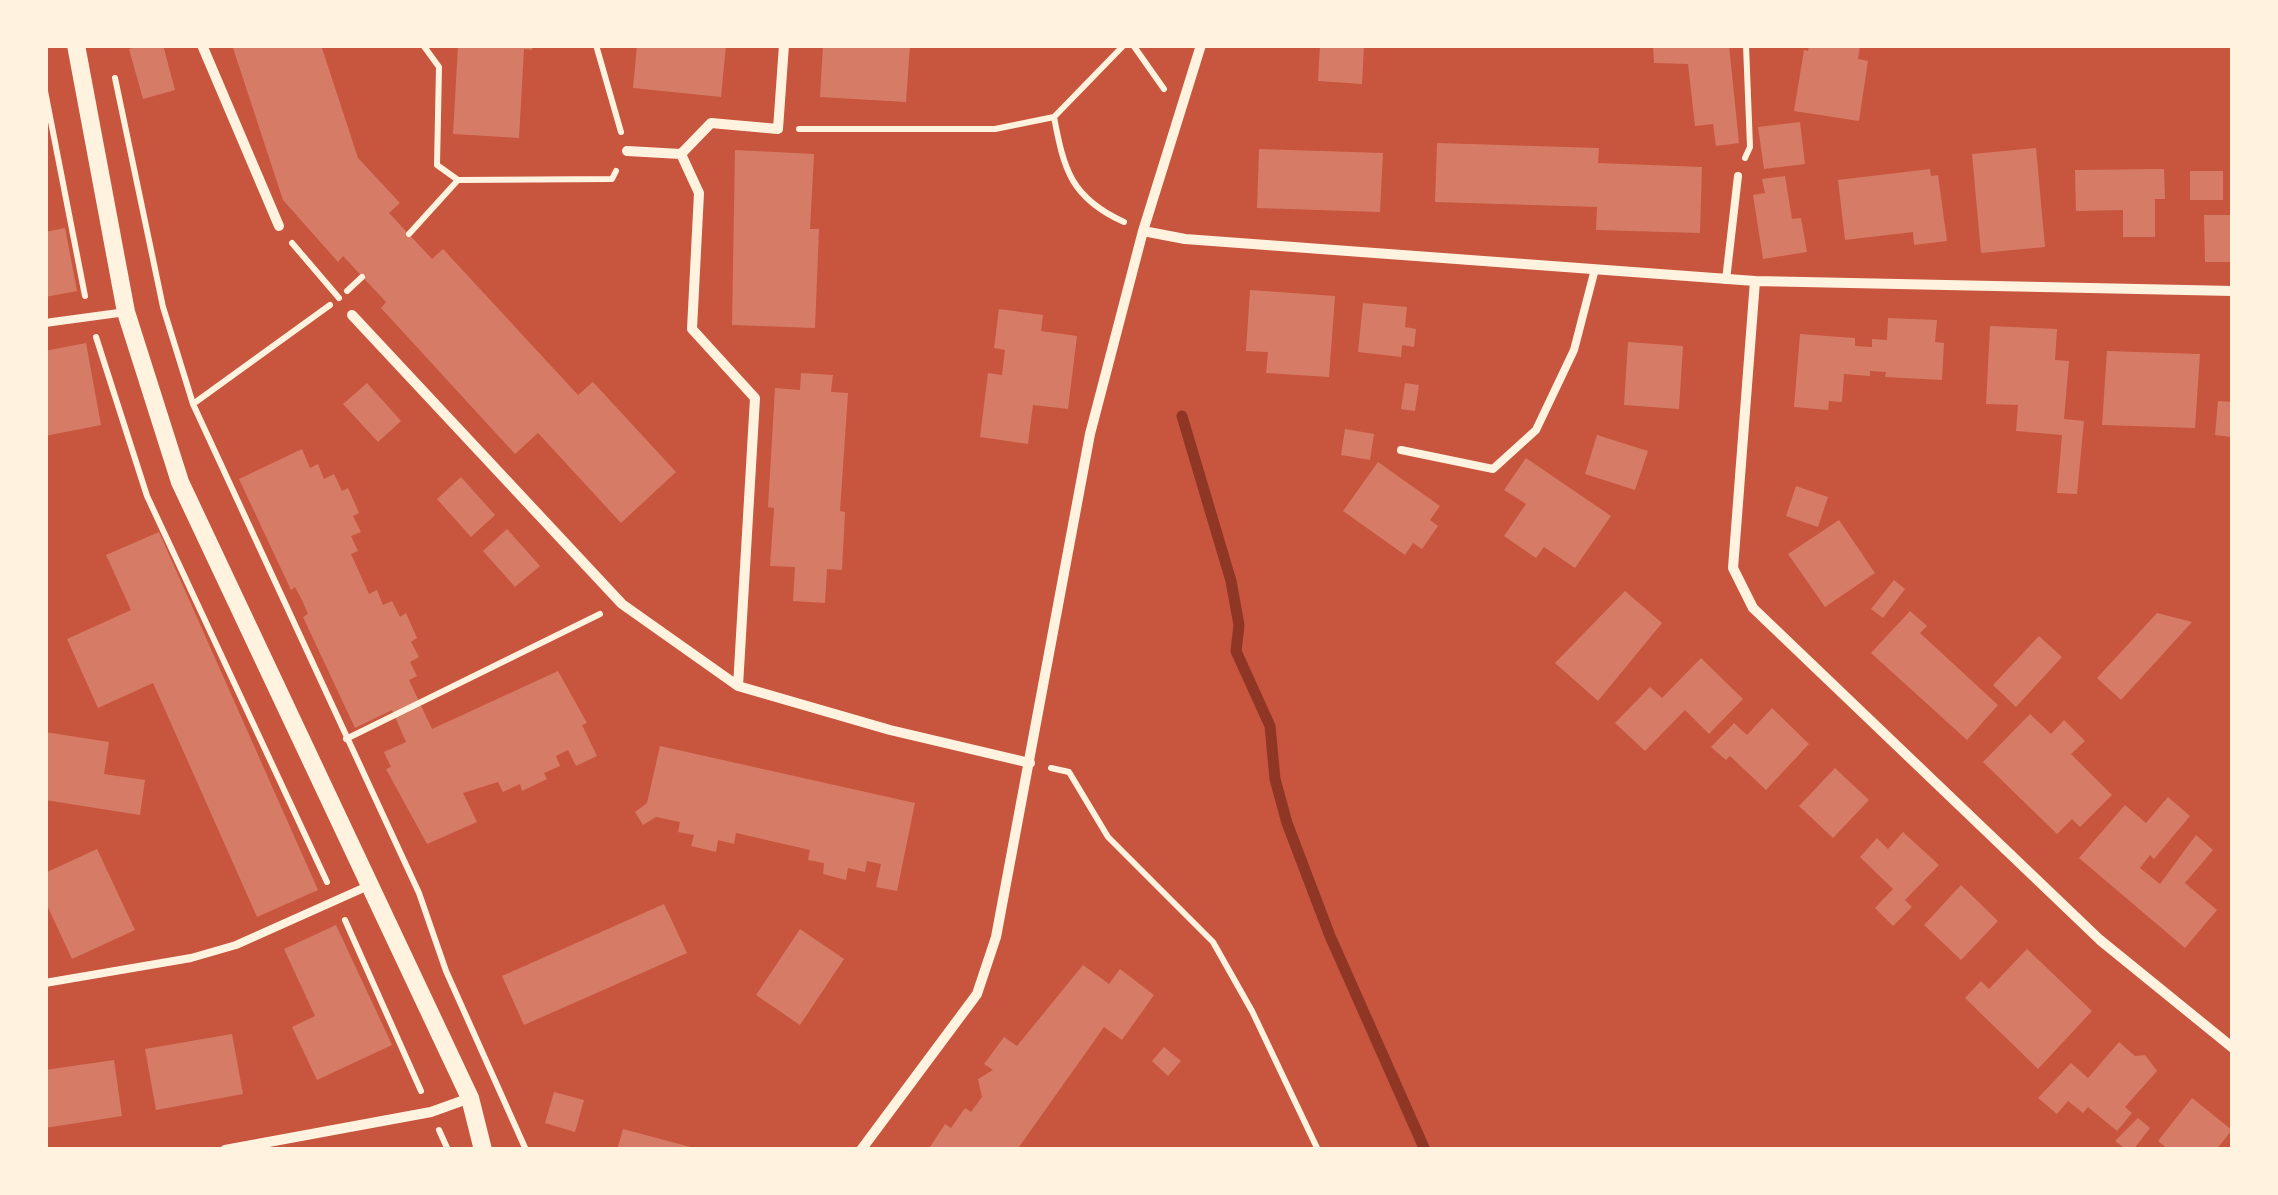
<!DOCTYPE html>
<html>
<head>
<meta charset="utf-8">
<style>
	body { margin:0 }
	#map { position:relative; width:2278px; height:1195px; overflow:hidden; background:#c8553d; font-family:Figtree,sans-serif }
	canvas { display:block }
	.frame { position:absolute; inset:0; border:48px solid #fff3e0; pointer-events:none }
</style>
</head>
<body>
<div id="map">
<canvas width="2278" height="1195"></canvas>
<div class="frame"></div>
</div>
<script>
const g = document.querySelector('canvas').getContext('2d');
g.lineJoin = 'round';
function stroke(path, color, width, dash) { g.strokeStyle = color; g.lineWidth = width; g.lineCap = dash ? 'butt' : 'round'; g.setLineDash(dash || []); g.stroke(path); }
function paint(path, color) { g.fillStyle = color; g.fill(path, 'evenodd'); }
stroke(new Path2D(`
	M1182,416l49,165 8,44 -3,26 34,75 5,53 12,44 43,113 95,214`), '#8f3625', 11);
paint(new Path2D(`
	M143,45h20l12,45 -32,9 -14,-50z
	M232,45h89l37,113 42,45 -11,10 43,46 11,-10 135,146 15,-13 83,90 -55,51 -83,-90 -23,21 -134,-146 5,-6 -43,-46 -5,6 -55,-62z
	M533,45l-1,5 -8,-1 -5,89 -66,-4 5,-88z
	M637,45h89l-5,52 -88,-9z
	M823,45h87l-4,57 -86,-5z
	M1320,45h44l-2,39 -44,-3z
	M1653,45h76l10,98 -23,3 -3,-22 -18,2 -7,-62 -34,-1z
	M1809,45h51l-2,14 10,2 -9,60 -65,-10 10,-61 4,1z
	M1800,122l5,42 -41,5 -6,-42z
	M1437,143l162,5 -1,15 104,4 -2,66 -104,-3 1,-23 -162,-5z
	M2036,148l9,99 -64,6 -9,-99z
	M1259,149l124,4 -3,59 -123,-4z
	M735,150l79,4 -4,75h9l-4,99 -83,-3z
	M1930,169l1,7 7,-1 9,66 -33,4 -1,-13 -68,8 -7,-60z
	M2164,169l1,30h-10v38h-32v-27l-47,1 -1,-41z
	M2190,171h33v29h-33z
	M1785,176l7,43 9,-1 6,34 -44,7 -10,-64 12,-2 -3,-14z
	M2204,215h29v47h-28z
	M65,228l12,63 -32,6v-65z
	M1250,290l85,6 -6,81 -63,-4 2,-21 -22,-1z
	M1363,303l44,4 -2,20 11,2 -2,18 -12,-2 -1,12 -43,-5z
	M999,309l44,6 -2,16 36,5 -9,73 -35,-4 -5,39 -48,-7 8,-64 14,2 3,-25 -11,-2z
	M1888,318l49,2 -2,22 9,1 -2,37 -57,-3 1,-5 -16,-1v5l-26,-2 -2,28 -13,-1 -1,9 -34,-3 6,-73 55,4v8l17,1v-8l15,1z
	M1990,326l67,3 -2,31 14,1 -5,58 20,2 -7,73 -20,-1 5,-58 -46,-4 2,-26 -32,-1z
	M1628,342l55,4 -4,63 -55,-4z
	M86,343l15,82 -56,11v-85z
	M2107,351l93,3 -5,74 -93,-3z
	M801,373l32,2 -2,17 17,1 -8,118 5,1 -3,58 -15,-1 -2,34 -32,-2 2,-34 -25,-1 4,-58 -6,-1 7,-119 25,2z
	M367,383l34,38 -23,21 -35,-38z
	M1405,383l14,2 -4,26 -14,-2z
	M2218,401l15,1 -2,35 -16,-2z
	M1345,429l29,5 -4,26 -29,-5z
	M1597,435l51,16 -13,39 -50,-16z
	M302,449l8,19 8,-4 6,15 10,-5 8,17 6,-3 11,25 -6,3 8,16 -10,4 7,15 -7,3 18,40 8,-4 6,15 9,-4 8,16 6,-4 11,25 -6,4 8,15 -9,5 7,14 -8,4 23,49 126,-58 29,52 -5,2 15,31 -21,10 -8,-16 -12,6 4,10 -16,7 3,6 -25,12 -2,-7 -17,8 -5,-10 -35,11 14,29 -50,22 -41,-75 5,-2 -7,-15 22,-10 -14,-32 -37,18 -52,-111 5,-3 -6,-14 -7,-13 -4,3 -52,-111z
	M1526,458l85,58 -36,52 -31,-21 -8,11 -32,-22 22,-32 -22,-14z
	M1378,462l62,44 -10,14 8,6 -16,23 -9,-6 -8,12 -62,-44z
	M461,477l34,38 -24,22 -34,-38z
	M1796,486l32,11 -10,30 -32,-11z
	M1839,520l36,53 -50,34 -37,-53z
	M507,529l33,37 -25,21 -32,-36z
	M159,532l159,358 -61,27 -104,-234 -55,25 -31,-69 64,-29 -25,-55z
	M1894,580l11,9 -22,29 -12,-9z
	M1625,591l37,32 -64,78 -43,-38z
	M1910,611l17,15 -7,7 78,72 -31,35 -96,-87z
	M2157,613l35,9 -71,78 -24,-22z
	M2039,636l23,21 -46,50 -23,-22z
	M1701,658l42,41 -34,35 -24,-24 -40,41 -30,-28 35,-36 12,11z
	M1772,708l37,36 -43,46 -36,-34 -4,4 -15,-13 23,-24 13,12z
	M2030,714l21,20 13,-14 21,21 -14,13 41,41 -32,32 -8,-8 -15,15 -74,-72z
	M45,732l64,10 -5,32 41,6 -5,35 -95,-15z
	M660,746l255,57 -18,88 -21,-4 5,-23 -14,-3 -2,11 -17,-4 -2,12 -23,-6 1,-11 -16,-3 2,-10 -74,-17 -2,11 -16,-4 -2,12 -25,-6 3,-11 -16,-3 2,-10 -24,-5 -13,8 -8,-13 12,-9z
	M1835,768l34,32 -36,38 -34,-32z
	M2168,797l22,19 -36,43 -4,-4 -10,13 20,16 36,-49 17,15 -28,33 32,27 -32,38 -106,-90 46,-53 21,18z
	M1903,832l36,33 -34,35 7,7 -19,19 -18,-18 18,-19 -33,-32 17,-19 11,11z
	M97,849l38,81 -63,29 -27,-58v-28z
	M1961,885l37,36 -37,39 -37,-35z
	M664,904l23,49 -163,72 -22,-49z
	M336,925l56,120 -75,35 -25,-53 23,-11 -31,-67z
	M800,929l44,30 -44,66 -44,-30z
	M2027,949l65,62 -54,58 -73,-71 16,-17 8,8z
	M1083,965l26,19 11,-15 34,26 -32,45 -18,-13 -85,120 5,3h-96l17,-26 6,4 14,-20 6,4 11,-15 -4,-18 15,-9 -9,-6 20,-27 13,9z
	M232,1034l11,60 -87,16 -11,-61z
	M2119,1042l16,14 10,-1 12,16 -32,36 7,6 -15,18 -29,-24 -5,6 -15,-12 -11,13 -19,-16 33,-35 17,15z
	M1164,1047l17,14 -13,15 -16,-15z
	M114,1060l8,56 -77,12v-58z
	M554,1092l30,8 -9,32 -30,-9z
	M2192,1098l40,32 -16,20h-47l-11,-9z
	M2138,1118l12,10 -17,22h-6l-12,-9z
	M623,1129l75,20v1h-81z`), '#d67c66');
stroke(new Path2D(`
	M423,45l16,22 -2,98 21,15 154,-1 4,-8
	M596,45l25,87
	M1133,45l31,44
	M115,78l48,229 30,97 226,489 27,78 80,179
	M45,91l40,205
	M1054,117c10,53 17,81 70,105
	M799,129h196l59,-12 70,-72
	M1745,158l5,-11 -4,-102
	M409,234l49,-54
	M292,243l47,55
	M347,291l15,-14
	M96,337l51,159 180,386
	M193,404l137,-99
	M346,739l254,-125
	M1051,768l18,4 39,65 105,105 39,69 66,139
	M345,920l76,171
	M439,1130l9,20`), '#fff3e0', 6);
stroke(new Path2D(`
	M1726,280l12,-104
	M45,323l81,-11
	M1401,450l92,19 43,-39 38,-80 21,-81
	M45,983l146,-25 45,-13 132,-59`), '#fff3e0', 8);
stroke(new Path2D(`
	M202,45l77,181
	M627,151l54,3 18,39 -7,136 63,69 -17,288
	M681,154l30,-31 67,6 6,-84
	M1143,231l42,8 570,42 478,10
	M1755,281l-22,287 20,40 347,332 133,108
	M352,315l270,289 116,82 152,44 140,33
	M225,1150l206,-38 39,-14
	M861,1150l116,-156 19,-57 94,-503 53,-203 58,-186`), '#fff3e0', 10);
stroke(new Path2D(`
	M76,45l50,267 54,170 290,616 13,52`), '#fff3e0', 18);
</script>
</body>
</html>
